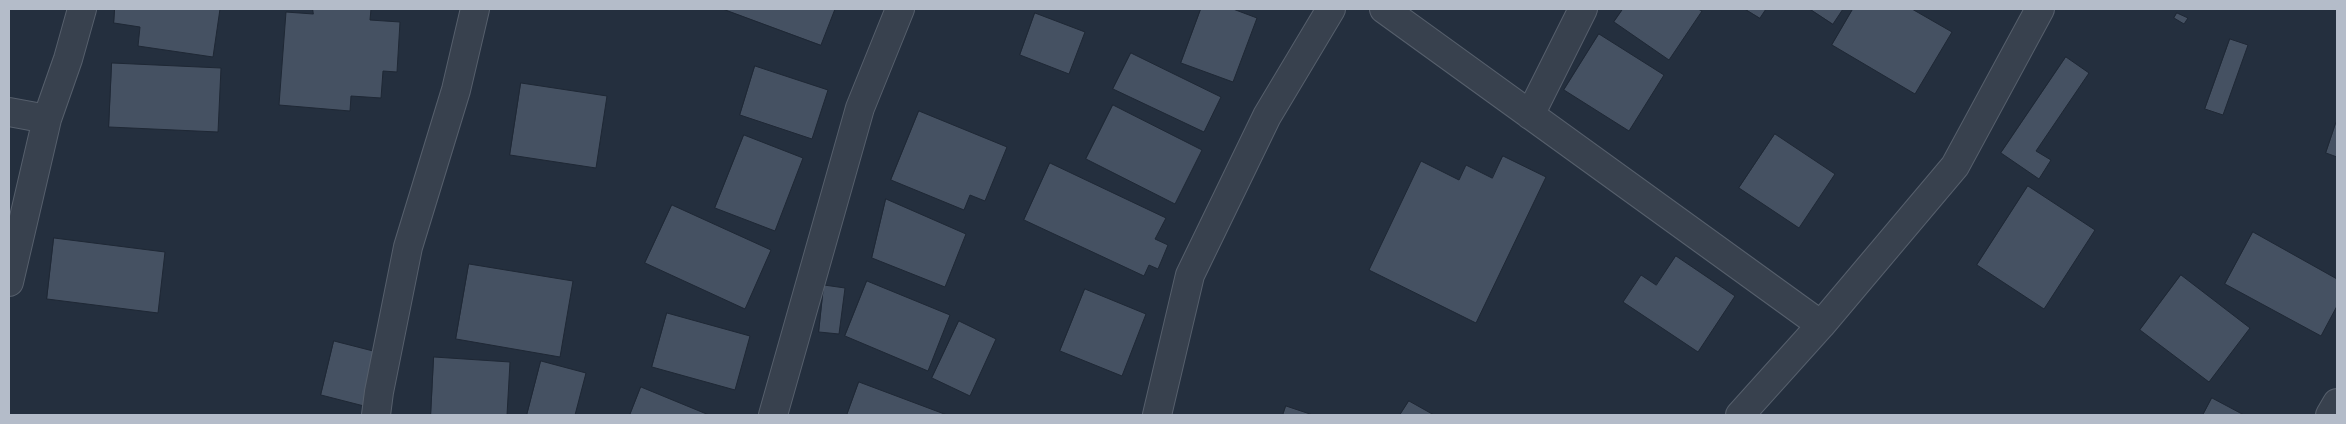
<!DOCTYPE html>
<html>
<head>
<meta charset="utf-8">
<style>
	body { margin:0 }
	#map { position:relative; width:2346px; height:424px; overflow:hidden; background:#242f3e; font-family:Raleway,sans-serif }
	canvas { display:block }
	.frame { position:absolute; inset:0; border:10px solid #b4bcc9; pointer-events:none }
</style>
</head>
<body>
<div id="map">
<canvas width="2346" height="424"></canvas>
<div class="frame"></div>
</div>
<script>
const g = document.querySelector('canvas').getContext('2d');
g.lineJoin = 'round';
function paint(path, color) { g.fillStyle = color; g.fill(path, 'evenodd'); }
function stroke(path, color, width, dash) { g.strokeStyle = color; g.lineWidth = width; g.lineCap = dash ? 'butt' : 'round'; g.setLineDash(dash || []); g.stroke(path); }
const building = new Path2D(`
	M115,9h105l-7,48 -75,-11 2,-19 -26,-4z
	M313,9h58l-1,11 30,2 -3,50 -14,-1 -2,27 -30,-2 -1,15 -71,-6 7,-93 27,2z
	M723,9h112l-14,36z
	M1201,9h32l24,9 -24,64 -52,-19z
	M1623,9h75l4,2 -33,49 -55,-38z
	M1745,9h21l-6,9z
	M1810,9h33l-10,15z
	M1853,9h59l40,23 -37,62 -83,-49z
	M1035,13l50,19 -16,42 -49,-19z
	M2177,13l11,5 -4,6 -10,-6z
	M1599,34l65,41 -35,56 -65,-41z
	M2230,39l18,6 -25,70 -18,-6z
	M1131,53l90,44 -17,35 -91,-43z
	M2066,57l23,16 -53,78 15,9 -12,19 -38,-26z
	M112,63l109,5 -3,64 -109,-5z
	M755,66l73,24 -16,49 -72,-24z
	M521,83l86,13 -11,72 -86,-13z
	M1113,105l89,45 -27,54 -89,-45z
	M919,111l88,36 -22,54 -15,-6 -6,15 -73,-30z
	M2336,123l1,1v33l-11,-4z
	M1775,134l60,40 -36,54 -60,-40z
	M744,135l59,23 -28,73 -60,-23z
	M1503,156l43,21 -70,146 -107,-53 52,-109 38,19 7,-15 26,13z
	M1050,163l116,55 -11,21 13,6 -10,24 -9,-4 -5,11 -120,-56z
	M2028,186l67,44 -51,79 -67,-44z
	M886,199l80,35 -21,53 -73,-29z
	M672,205l99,45 -26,59 -100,-46z
	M2253,232l84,47v27l-16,30 -96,-52z
	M54,238l111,14 -7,61 -111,-14z
	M1676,256l59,40 -37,56 -75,-50 18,-27 15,10z
	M469,264l104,17 -13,76 -104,-18z
	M2181,275l69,53 -41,54 -69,-52z
	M867,281l83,34 -22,56 -83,-35z
	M824,285l21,3 -6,46 -20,-2z
	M1085,289l61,25 -24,62 -62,-25z
	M667,313l83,23 -15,54 -83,-23z
	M959,321l37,18 -26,57 -38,-18z
	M334,341l43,11 -13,54 -43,-11z
	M434,357l76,5 -3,53h-76z
	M541,361l45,12 -11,42h-48z
	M859,382l88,33h-100z
	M641,387l68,28h-79z
	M2212,398l32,17h-41z
	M1409,401l25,14h-34z
	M1286,406l27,9h-30z`);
paint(building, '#455162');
stroke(building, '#1f2835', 1);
const street = new Path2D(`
	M1384,9l437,316
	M9,112l38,7
	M1530,115l53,-106
	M9,282l38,-163 21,-60 14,-50
	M376,415l3,-23 29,-145 48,-157 19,-81
	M773,415l87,-307 40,-99
	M1157,415l33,-140 77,-159 64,-107
	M1740,415l81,-90 134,-159 85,-157
	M2330,415l7,-12`);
stroke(street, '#565f6c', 30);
stroke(street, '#38414e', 28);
</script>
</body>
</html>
